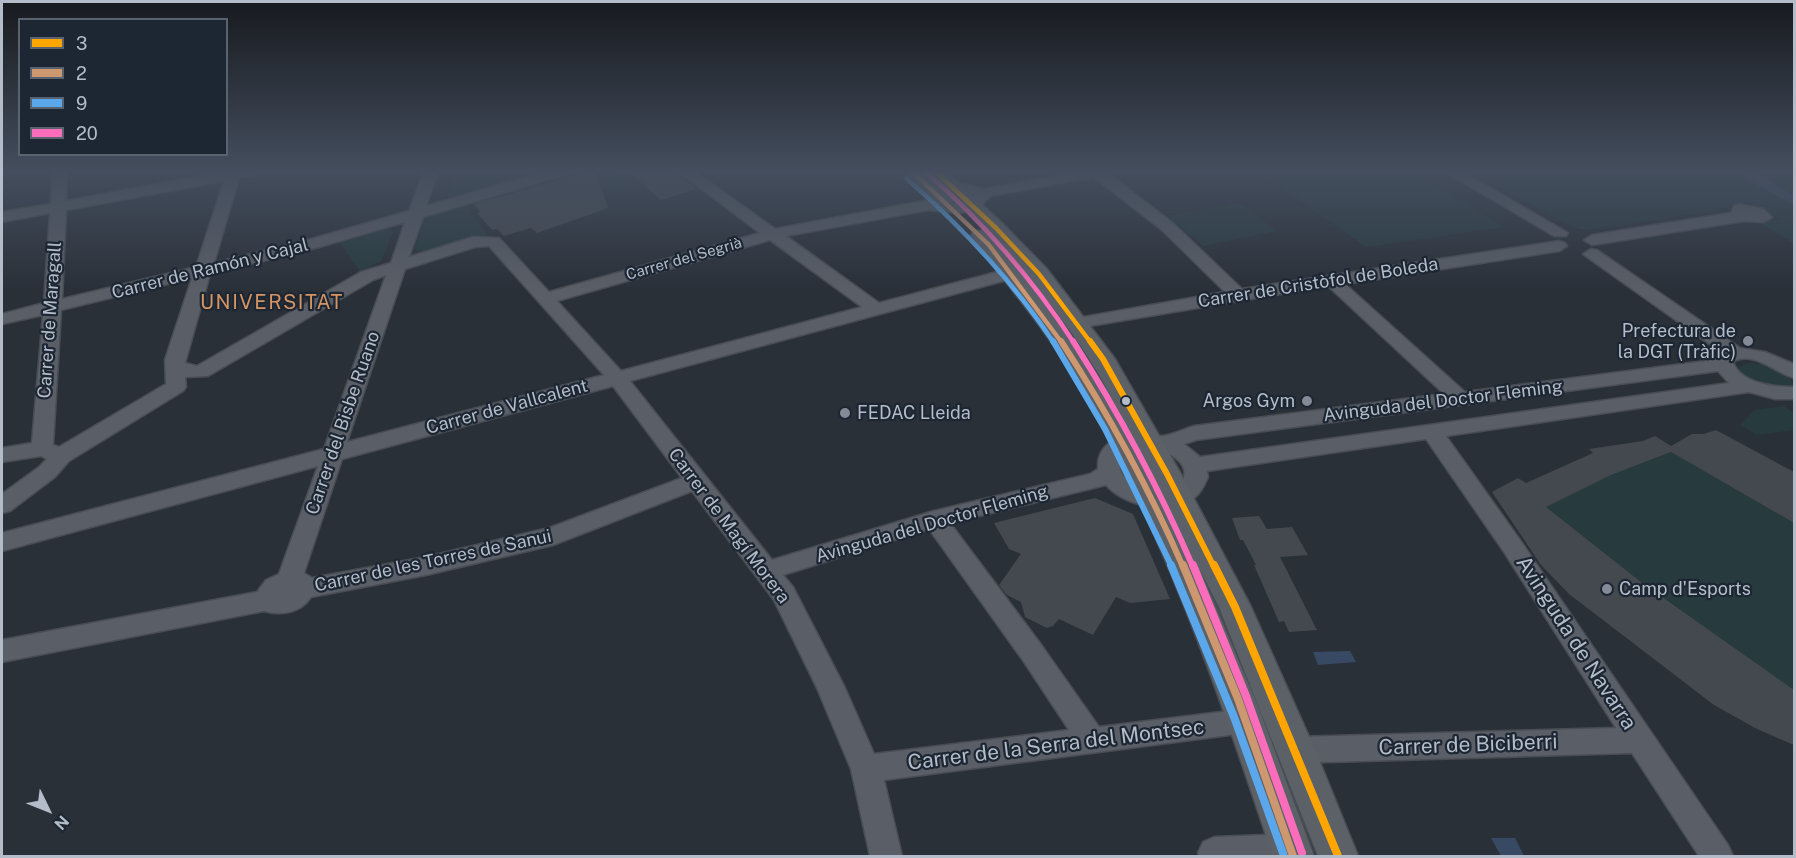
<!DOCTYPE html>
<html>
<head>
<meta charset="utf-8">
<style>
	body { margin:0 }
	#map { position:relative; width:1796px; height:858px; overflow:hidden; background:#2a3038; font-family:"Public Sans",sans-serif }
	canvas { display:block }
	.frame { position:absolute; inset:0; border:3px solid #b4bcc9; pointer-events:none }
	.legend { position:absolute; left:18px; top:18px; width:210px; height:138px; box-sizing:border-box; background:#1d2633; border:2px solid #59626f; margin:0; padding:8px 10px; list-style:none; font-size:18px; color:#b4bcc9 }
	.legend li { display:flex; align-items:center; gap:12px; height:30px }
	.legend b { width:30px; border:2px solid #59626f }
	.north { position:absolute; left:18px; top:780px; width:60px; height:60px; -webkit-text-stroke:4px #1d2633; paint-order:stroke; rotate:133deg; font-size:16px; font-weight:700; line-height:24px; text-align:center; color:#b4bcc9 }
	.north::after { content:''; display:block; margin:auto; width:21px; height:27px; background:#b4bcc9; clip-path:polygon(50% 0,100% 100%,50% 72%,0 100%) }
</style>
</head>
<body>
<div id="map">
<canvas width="1796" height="858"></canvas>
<div class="frame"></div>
<ul class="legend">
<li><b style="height:8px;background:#ffa500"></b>3</li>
<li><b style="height:8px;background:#cd976f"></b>2</li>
<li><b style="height:8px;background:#5aa8eb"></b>9</li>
<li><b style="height:8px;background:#fb6dba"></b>20</li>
</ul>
<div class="north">N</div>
</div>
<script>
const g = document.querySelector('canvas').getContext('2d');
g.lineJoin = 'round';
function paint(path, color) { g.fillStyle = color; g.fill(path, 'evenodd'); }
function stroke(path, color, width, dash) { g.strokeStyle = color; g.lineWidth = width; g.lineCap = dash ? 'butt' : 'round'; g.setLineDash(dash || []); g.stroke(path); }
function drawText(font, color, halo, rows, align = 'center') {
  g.font = font + ' "Public Sans",sans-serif'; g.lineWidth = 4.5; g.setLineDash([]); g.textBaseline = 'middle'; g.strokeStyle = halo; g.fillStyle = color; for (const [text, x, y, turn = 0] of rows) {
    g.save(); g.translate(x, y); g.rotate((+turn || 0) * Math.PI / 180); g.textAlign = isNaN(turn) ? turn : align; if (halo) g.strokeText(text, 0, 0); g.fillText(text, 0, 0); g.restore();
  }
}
paint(new Path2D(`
	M456,171h53l10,9 -61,17 -10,1z
	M619,171l17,14 -26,8 -17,-14z
	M1259,171h153l92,56 -138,20z
	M1472,171h301l21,10v63l-33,-21 19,-4 -32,-17 -27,4v4l-135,20 -14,-3z
	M464,202l23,33 -59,17 -11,-1 -2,-3 12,-33z
	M1240,203l37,28 -74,15 -35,-30z
	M385,229h5l3,3 -12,29 -21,11 -19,-29z
	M1749,363c15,1 39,6 44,22l-3,3c-15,1 -47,-3 -51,-21z
	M1784,406l10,7v17l-37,5 -17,-10 14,-15z
	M1671,452l123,71v167l-153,-108 -95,-75 65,-32z`), '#273a3e');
paint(new Path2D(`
	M1350,651l6,11 -38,3 -5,-13z
	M1491,838h24l9,18h-23z`), '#384963');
paint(new Path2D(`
	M1733,171l23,1 38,24v9z`), '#384963');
paint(new Path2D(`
	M588,171h7l13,37 -71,25 -6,-5 -27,8 -7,-7 -5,1 -15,-17 3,-1 -6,-8z
	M627,171h46l24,18 -36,11z
	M1716,430l78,42v51l-123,-71 -60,23 -65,32 95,75 153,108v55l-37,-16 -43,-24 -145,-111 -28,-29 -49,-73 26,-14 8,5 67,-30 -4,-4 54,-8 12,-5 16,10 21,-12h12z
	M1095,498l38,16 37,85 -40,4 -14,-6 -23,38 -34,-16 -6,7 -6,2 -22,-11 -4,-15 -14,-7 -8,-10 22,-31 -12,-5 -15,-26z
	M1259,516l8,13 25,-2 16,28 -28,2 37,73 -28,2 -5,-11 -5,1 -25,-57h2l-13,-25h-3l-8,-22z`), '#444950');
const minor = new Path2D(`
	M53,171h14l-1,30 161,-30h34l-2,3 -20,4 -25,85 94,-23 101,-29 15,-40h14l-12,35 122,-35h22l-2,3 -145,43 -14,40 64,-20 26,1 50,54 211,-59 -82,-62h16l81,58 154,-29 31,4 9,-3 6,-6 -11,-3 -32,3 -2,-3 2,-3 32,-5 20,5 99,-18h29l-3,3 65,50 68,65 317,-48 6,2 2,3 -8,5 -214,33 120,108 249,-32 8,-7 -139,-99 8,-5 6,1 143,98 25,4 29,12v14c-18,-5 -42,-28 -61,-16 8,22 42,25 61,25v12h-19l-26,-7 -303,44 74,104 208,305 5,11h-34l-67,-103 -336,10 -10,-4 -5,-9 5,-9 10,-4 320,-9 -112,-176 -78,-113 -219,32 1,6c-4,9 -8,18 -17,23 -26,14 -66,6 -85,-15l-156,38 92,123 57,81 146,-18 10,3 4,9 -4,9 -10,3 -361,47 18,76h-32l-19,-87 -34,-81 -43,-88 -82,-109 -139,54 -127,30 -115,22c-10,16 -30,19 -47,14l-262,51v-22l255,-48 9,-12 13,-6 39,-108 -316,85v-18l322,-84 62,-174 -13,5 -165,96 -23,1 1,10 -3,4 -114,70 -14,16 -45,34 -8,2v-19l37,-27 8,-8 -6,-3 -39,6v-14l30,-5 11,-128 -41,9v-10l42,-11 6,-90 -48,9v-10l49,-8zM1094,177l68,53 63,62 -147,26 -6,1 -3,4 3,4 6,1 250,-42 116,108 -250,32c-10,3 -22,9 -32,10 -4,0 -9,-2 -14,-3 -23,-2 -52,9 -50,36l-8,5 -156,37 -162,49 -142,-179 388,-104 2,-4 -2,-4 -6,-1 -133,35 -93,-67 142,-26 32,3 20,-6 10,-11zM224,181l-28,86 -134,32 4,-89zM405,222l-14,41 -30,9 -164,94 -12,-3 25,-89 109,-27zM770,240l92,67 -241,64 -64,-70zM489,246l115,129 -257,67 58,-173 70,-22zM192,278l-27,82 1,24 -107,63 -6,-2 8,-135zM1718,371l11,12 -529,74 -16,-13 12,-4zM613,386l69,92 -133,50 -123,29 -114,21 -8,-5 38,-114zM1146,447c70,12 32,66 -14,36 -11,-7 -15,-15 -11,-27l10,-8zM929,529l95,133 45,68 -195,24 -29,-66 -52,-101 -10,-12z
	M1444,171h17l107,62 -2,3h-12z
	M1739,204l24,5 9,8 -8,5 -20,-1 -152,24 -8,-5 8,-5 139,-22 3,-7z
	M1291,834l11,4 5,11 -3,7h-104l-2,-3 5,-11 11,-5z`);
const major = new Path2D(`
	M903,171h20l9,8 -6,-8h20l57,53 44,45 68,90 66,115 70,133 64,143 43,106h-40l-99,-249 -19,-37 58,136 56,150h-41c-56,-168 -114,-341 -208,-493 -28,-46 -64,-84 -94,-128l3,-4 13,-1 -33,-30 -2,3h-14zM998,242c42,47 82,97 112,152l-49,-75z`);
stroke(minor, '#484c53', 3);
stroke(major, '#484c55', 3);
paint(minor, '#5a5e66');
paint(major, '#5c6168');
stroke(new Path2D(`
	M935,171l61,57 43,46 52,69`), '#ffa500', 4.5);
stroke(new Path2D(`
	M1090,341l13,18 64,115 47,93`), '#ffa500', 6);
stroke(new Path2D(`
	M1214,565l21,42 103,249`), '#ffa500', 8);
stroke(new Path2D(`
	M912,171l77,74 73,98`), '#cd976f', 4.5);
stroke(new Path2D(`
	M1061,341c47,72 88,147 122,226`), '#cd976f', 6);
stroke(new Path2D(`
	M1183,565l55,134 55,157`), '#cd976f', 8);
stroke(new Path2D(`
	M906,178c56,49 106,102 148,165`), '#5aa8eb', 4.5);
stroke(new Path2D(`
	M1053,341l52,88 67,138`), '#5aa8eb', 6);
stroke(new Path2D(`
	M1171,565l63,152 50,139`), '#5aa8eb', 8);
stroke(new Path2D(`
	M925,171c58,51 107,107 149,172`), '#fb6dba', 4.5);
stroke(new Path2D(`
	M1073,341c46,72 86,147 120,226`), '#fb6dba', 6);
stroke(new Path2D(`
	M1193,565l53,131 56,157`), '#fb6dba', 8);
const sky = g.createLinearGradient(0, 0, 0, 291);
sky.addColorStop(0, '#171a1f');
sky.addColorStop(0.59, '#444e5e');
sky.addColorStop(1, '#444e5e00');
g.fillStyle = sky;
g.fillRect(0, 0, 1796, 291);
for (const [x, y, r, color] of [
	[1748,341,6,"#848b96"],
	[1126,401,5,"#b4bcc9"],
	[1307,401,6,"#848b96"],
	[845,413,6,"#848b96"],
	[1607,589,6,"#848b96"]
]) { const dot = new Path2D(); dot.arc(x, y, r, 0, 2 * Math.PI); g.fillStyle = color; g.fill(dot); stroke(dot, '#1d2633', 2); }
drawText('15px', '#b4bcc9', '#1d2633', [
	["Carrer del Segrià",684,259,-16]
]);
drawText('18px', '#b4bcc9', '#1d2633', [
	["Carrer de Ramón y Cajal",210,269,-14],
	["Carrer de Cristòfol de Boleda",1318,283,-9],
	["Carrer de Maragall",50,320,-86],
	["Avinguda del Doctor Fleming",1443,401,-7],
	["Carrer de Vallcalent",507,407,-15],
	["Carrer del Bisbe Ruano",343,423,-71],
	["Avinguda del Doctor Fleming",932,524,-16],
	["Carrer de Magí Morera",729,526,53],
	["Carrer de les Torres de Sanui",433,561,-12]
]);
drawText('18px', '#b4bcc9', '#1d2633', [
	["Prefectura de",1736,331],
	["la DGT (Tràfic)",1736,352],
	["Argos Gym",1295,401],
	["FEDAC Lleida",857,413,"left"],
	["Camp d'Esports",1619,589,"left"]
], 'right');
g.letterSpacing = '1.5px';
drawText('20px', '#d59563', '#1d2633', [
	["UNIVERSITAT",272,303]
]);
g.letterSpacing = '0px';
drawText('21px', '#b4bcc9', '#1d2633', [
	["Avinguda de Navarra",1576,643,57],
	["Carrer de la Serra del Montsec",1056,745,-7],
	["Carrer de Biciberri",1468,745,-2]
]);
</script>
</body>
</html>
